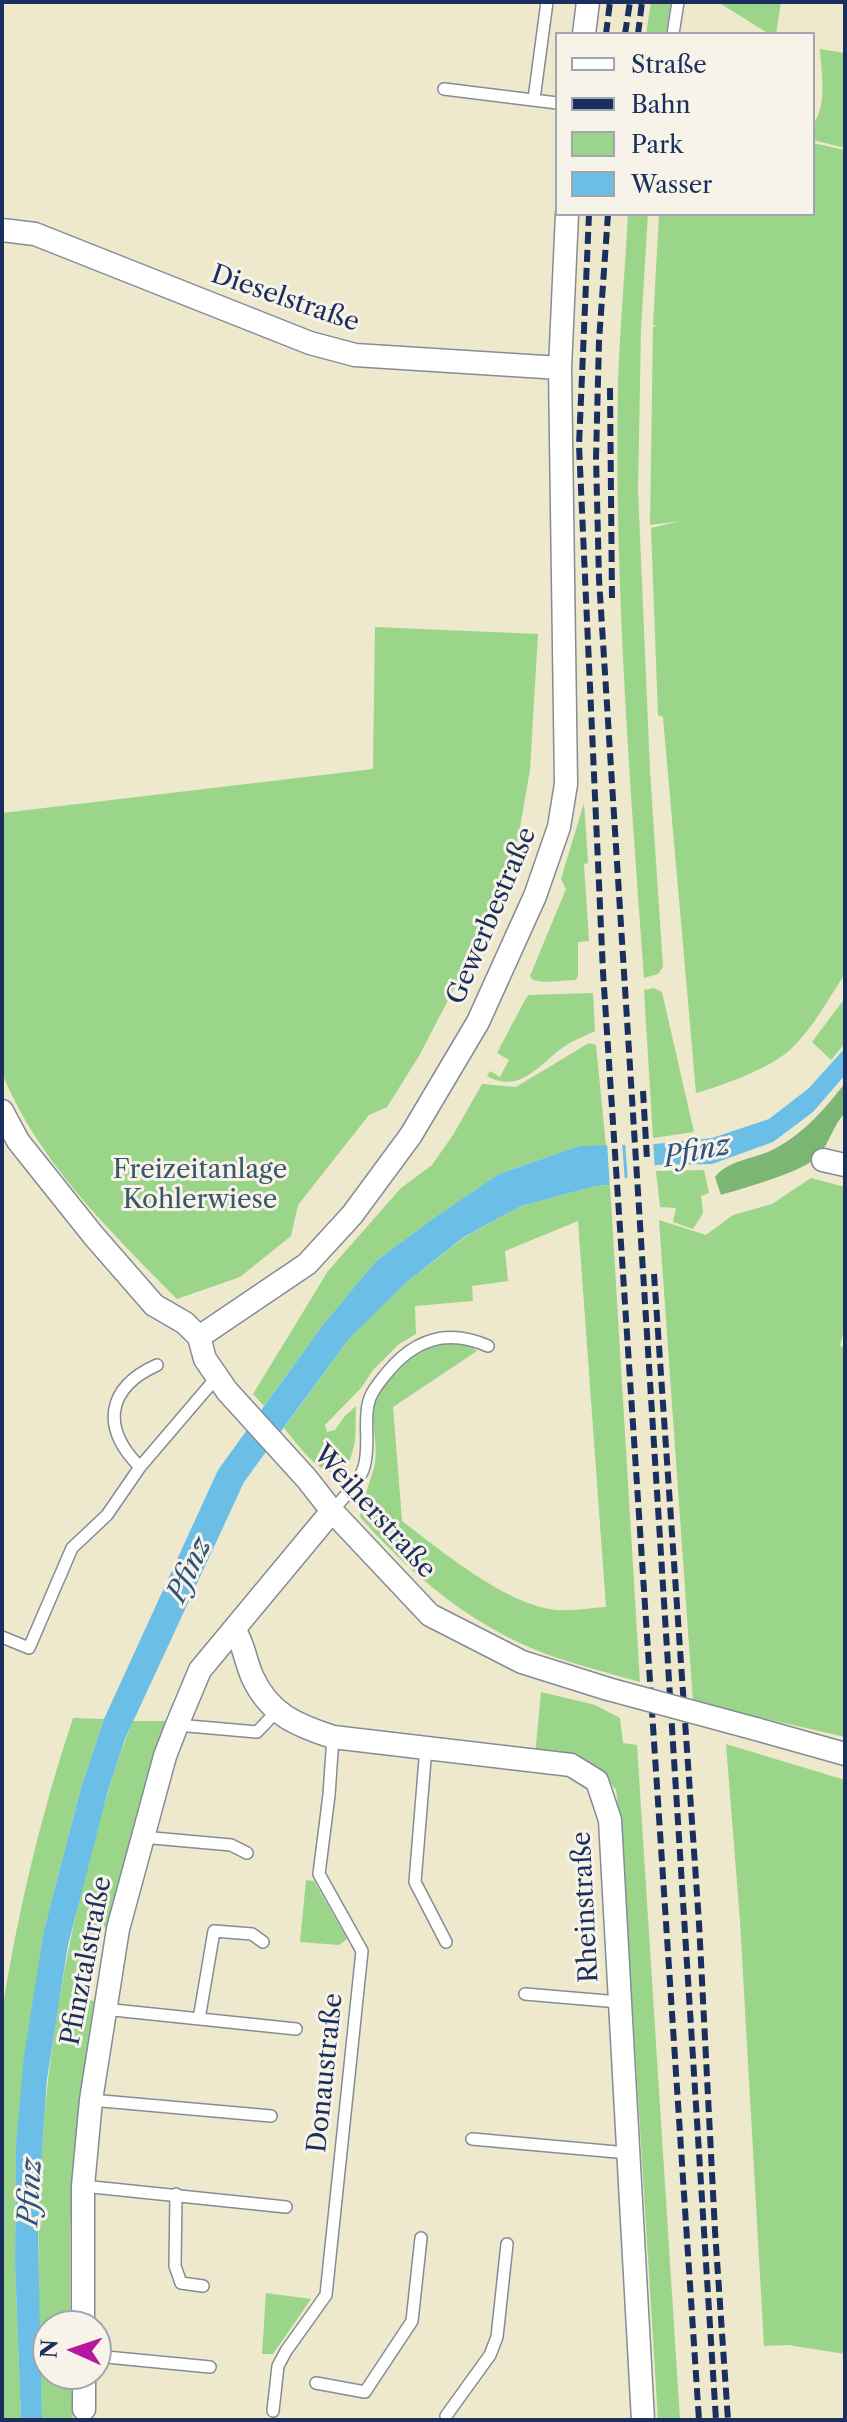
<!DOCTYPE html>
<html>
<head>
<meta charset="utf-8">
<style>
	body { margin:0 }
	#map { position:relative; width:847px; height:2422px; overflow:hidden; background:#eee8cd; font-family:"Libre Caslon Text",serif }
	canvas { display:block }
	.frame { position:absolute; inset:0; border:4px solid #1b2f5e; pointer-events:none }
	.legend { position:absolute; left:555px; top:32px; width:260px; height:184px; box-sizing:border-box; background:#f7f3e8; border:2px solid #9fa5b1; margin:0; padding:10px 14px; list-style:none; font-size:24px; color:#1b2f5e }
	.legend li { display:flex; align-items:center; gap:16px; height:40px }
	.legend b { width:40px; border:2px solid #9fa5b1 }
	.north { position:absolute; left:32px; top:2310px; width:80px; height:80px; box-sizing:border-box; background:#f7f3e8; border:2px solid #9fa5b1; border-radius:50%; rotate:273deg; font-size:22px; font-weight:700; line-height:32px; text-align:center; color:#1b2f5e }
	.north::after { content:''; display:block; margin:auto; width:28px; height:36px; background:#b5179e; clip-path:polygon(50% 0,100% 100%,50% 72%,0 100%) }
</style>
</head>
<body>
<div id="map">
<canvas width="847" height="2422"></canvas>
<div class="frame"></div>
<ul class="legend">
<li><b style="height:10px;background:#fff"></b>Straße</li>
<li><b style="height:10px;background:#1b2f5e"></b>Bahn</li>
<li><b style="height:22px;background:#9ad589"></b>Park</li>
<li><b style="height:22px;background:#6bbfe7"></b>Wasser</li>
</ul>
<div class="north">N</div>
</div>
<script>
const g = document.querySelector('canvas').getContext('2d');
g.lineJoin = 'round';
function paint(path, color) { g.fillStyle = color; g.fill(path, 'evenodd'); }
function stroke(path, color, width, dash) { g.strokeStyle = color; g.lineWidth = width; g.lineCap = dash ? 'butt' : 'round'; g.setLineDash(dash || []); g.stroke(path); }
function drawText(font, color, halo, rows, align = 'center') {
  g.font = font + ' "Libre Caslon Text",serif'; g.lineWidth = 6; g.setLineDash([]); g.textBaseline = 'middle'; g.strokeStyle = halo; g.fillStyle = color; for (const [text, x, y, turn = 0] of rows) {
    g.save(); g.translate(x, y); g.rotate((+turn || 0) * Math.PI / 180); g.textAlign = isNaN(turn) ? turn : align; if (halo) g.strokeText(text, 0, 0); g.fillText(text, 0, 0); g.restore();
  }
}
paint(new Path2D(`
	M651,2h20l-5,32h-20z
	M718,2h63l-5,32h-7z
	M820,49l25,4v95l-32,-8v-16c15,-18 8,-53 7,-75z
	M813,143l32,7v824c-17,25 -32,54 -54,75 -22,20 -67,36 -95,44l-33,-376 -5,-2 -7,-187 29,-7 -30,4 3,-198 4,-1 -4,-1 6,-111h154z
	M628,214h20l-7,114 -3,162 12,281 13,196 -5,7 -14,4c-14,-198 -30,-396 -26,-594 2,-57 7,-114 10,-170z
	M375,627l163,7 -8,136 -13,74 -48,116 -50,96 -32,51 -18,8 -71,90 -7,31 -51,41 -63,22c-66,-67 -139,-137 -175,-226v-260l371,-44z
	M584,803l4,60 -4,1 5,77 -11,1v33l-2,5 -32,2 -11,-2 -3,-4 36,-87 -5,-10z
	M654,988l8,4 32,140 -41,6 -9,-148z
	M593,993l2,38c-10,5 -21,9 -30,15 -25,17 -44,49 -78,30l3,-5 10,6 9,-17 -12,-7 29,-55 3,-3z
	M845,998v45l-14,17 -19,-18z
	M589,1043l7,2 10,101h-27l-80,28 -61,41 -62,46 -54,65 -58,80 -11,-12 75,-123 73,-83 31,-23 21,-30 29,-51 34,3z
	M704,1170l5,23 -8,3 2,17 -10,16 -20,-7 3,-14 -16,-1 -4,-36z
	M811,1178l34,9v139l-5,20 5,2v389l-152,-35 -34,-482 47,15 27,-20 39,-11z
	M610,1185l30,497c-31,-9 -64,-17 -94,-28 -74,-28 -135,-79 -186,-137 3,-19 11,-36 15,-54 3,-20 -5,-41 0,-62 9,-36 68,-75 102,-50l-84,56 9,114c38,29 106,85 155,89 16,1 33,-2 49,-3l-28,-386 -73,30 3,30 -36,5 1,15 -58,5 1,28 -17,10 -26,26 -12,18 -36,37 2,7 8,-2 9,-13 12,-11c-1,15 1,29 -3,44 -14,54 -54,-4 -69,-22l64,-88 59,-58 58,-45 56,-31 75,-20z
	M541,1692l54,13 25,13 3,25 14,2 43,675h-22l-36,-583 -6,-47 -14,-18 -67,-17z
	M73,1718l31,1 -23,69 -37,142 -28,215 -1,118 6,157h-19v-409c16,-100 39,-197 71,-293z
	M133,1721h36l-34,102 -27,104 -10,1 -11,71 7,2 -17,121 -7,110v94h-22v48h23l2,46h-31c-2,-91 -7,-182 0,-273 7,-100 23,-197 49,-293 12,-45 24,-90 42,-133z
	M726,1744l119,36v574l-57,-9 -24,1 -24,-425z
	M306,1880l8,1 33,58 -8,6 -39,-3z
	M266,2293l45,6 -38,55h-11z`), '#9ad589');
paint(new Path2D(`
	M845,1083v30c-12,12 -15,29 -26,42 -14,17 -76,33 -98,40l-6,-18c14,-18 42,-18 61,-29 28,-15 50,-40 69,-65z`), '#7bb675');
paint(new Path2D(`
	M845,1048v27l-32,37 -40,30 -61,22 -56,1 -46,20 -14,1 -75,20 -57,31 -57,45 -59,58 -104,142 -119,257 -17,52 -40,154 -21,134 -5,71 -4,90 4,180h-21l-6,-157 1,-118 8,-89 20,-126 37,-142 23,-69 114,-249 104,-144 54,-65 62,-46 61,-41 80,-28 76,-2 57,-6 57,-19 40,-31z`), '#6bbfe7');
paint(new Path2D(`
	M653,1140l2,30 -27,12 -3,-41z
	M622,1141l3,42 -15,6 -3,-47z`), '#eee8cd');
const lane = new Path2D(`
	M673,34l5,-32
	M444,89l113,14
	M534,99l13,-97
	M140,1467c-39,-39 -34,-79 17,-102
	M332,1511c11,-13 27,-28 32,-44 6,-20 0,-42 4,-62 2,-12 10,-21 18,-31 28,-35 61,-46 102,-28
	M2,1637l27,11 43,-100 35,-33 33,-48 76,-89
	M177,1725l80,7 19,-20
	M426,1747l-11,135 31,60
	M142,1837l89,8 16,8
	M525,1994l94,8
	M104,2009l192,20
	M199,2019l15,-88 38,3 11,8
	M91,2100l180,16
	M472,2139l156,14
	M83,2186l203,21
	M176,2194l-1,72 6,17 22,3
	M96,2356l114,11
	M316,2383l49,9 47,-71 9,-83
	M273,2411l5,-45 8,-15 40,-56 36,-344 -43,-77 10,-79 4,-58
	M446,2416l44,-61 7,-18 10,-93`);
const street = new Path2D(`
	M584,34l4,-32
	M2,230l33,4 275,109 45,12 205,13
	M2,1111l16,30 75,94 61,70 31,18 14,14 6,22 22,32 80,88 25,32 98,104 92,47 86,27
	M823,1160l22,5
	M199,1337l108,-73 45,-49 59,-80 67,-113 57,-126 24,-69 7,-43 -6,-416 7,-154
	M332,1511l-98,118c10,15 11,31 18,47 17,38 44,49 81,61l238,28 26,16 13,39 33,600
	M756,1729l89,25
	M83,2326v-140l8,-86 27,-171 47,-173 12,-31 23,-55 34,-41
	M84,2374v35`);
stroke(lane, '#848c96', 14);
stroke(street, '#848c96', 25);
stroke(lane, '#fff', 11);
stroke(street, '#fff', 22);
stroke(new Path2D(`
	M606,34l4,-32
	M625,34l5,-32
	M638,34l4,-32
	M589,214l-10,231 24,527 96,1448
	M608,214l-9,127 -3,117 3,121 117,1841
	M610,388l2,212
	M643,1091l4,68
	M654,1274l45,649 16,308 13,189`), '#1b2f5e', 6, [12, 6]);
const streetBridge = new Path2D(`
	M608,1689l148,40`);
stroke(streetBridge, '#848c96', 25, []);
stroke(streetBridge, '#fff', 22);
drawText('26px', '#1b2f5e', '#f7f3e8', [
	["Dieselstraße",285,299,19],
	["Gewerbestraße",492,916,-67],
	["Weiherstraße",374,1512,48],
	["Rheinstraße",586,1907,-93],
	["Pfinztalstraße",87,1961,-79],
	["Donaustraße",326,2073,-84]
]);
drawText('26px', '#3b5869', '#f7f3e8', [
	["Freizeitanlage",200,1170],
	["Kohlerwiese",200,1200]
]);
drawText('italic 28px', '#2f5380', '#f7f3e8', [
	["Pfinz",697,1152,-12],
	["Pfinz",190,1570,-65],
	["Pfinz",31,2192,-87]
]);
</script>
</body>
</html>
